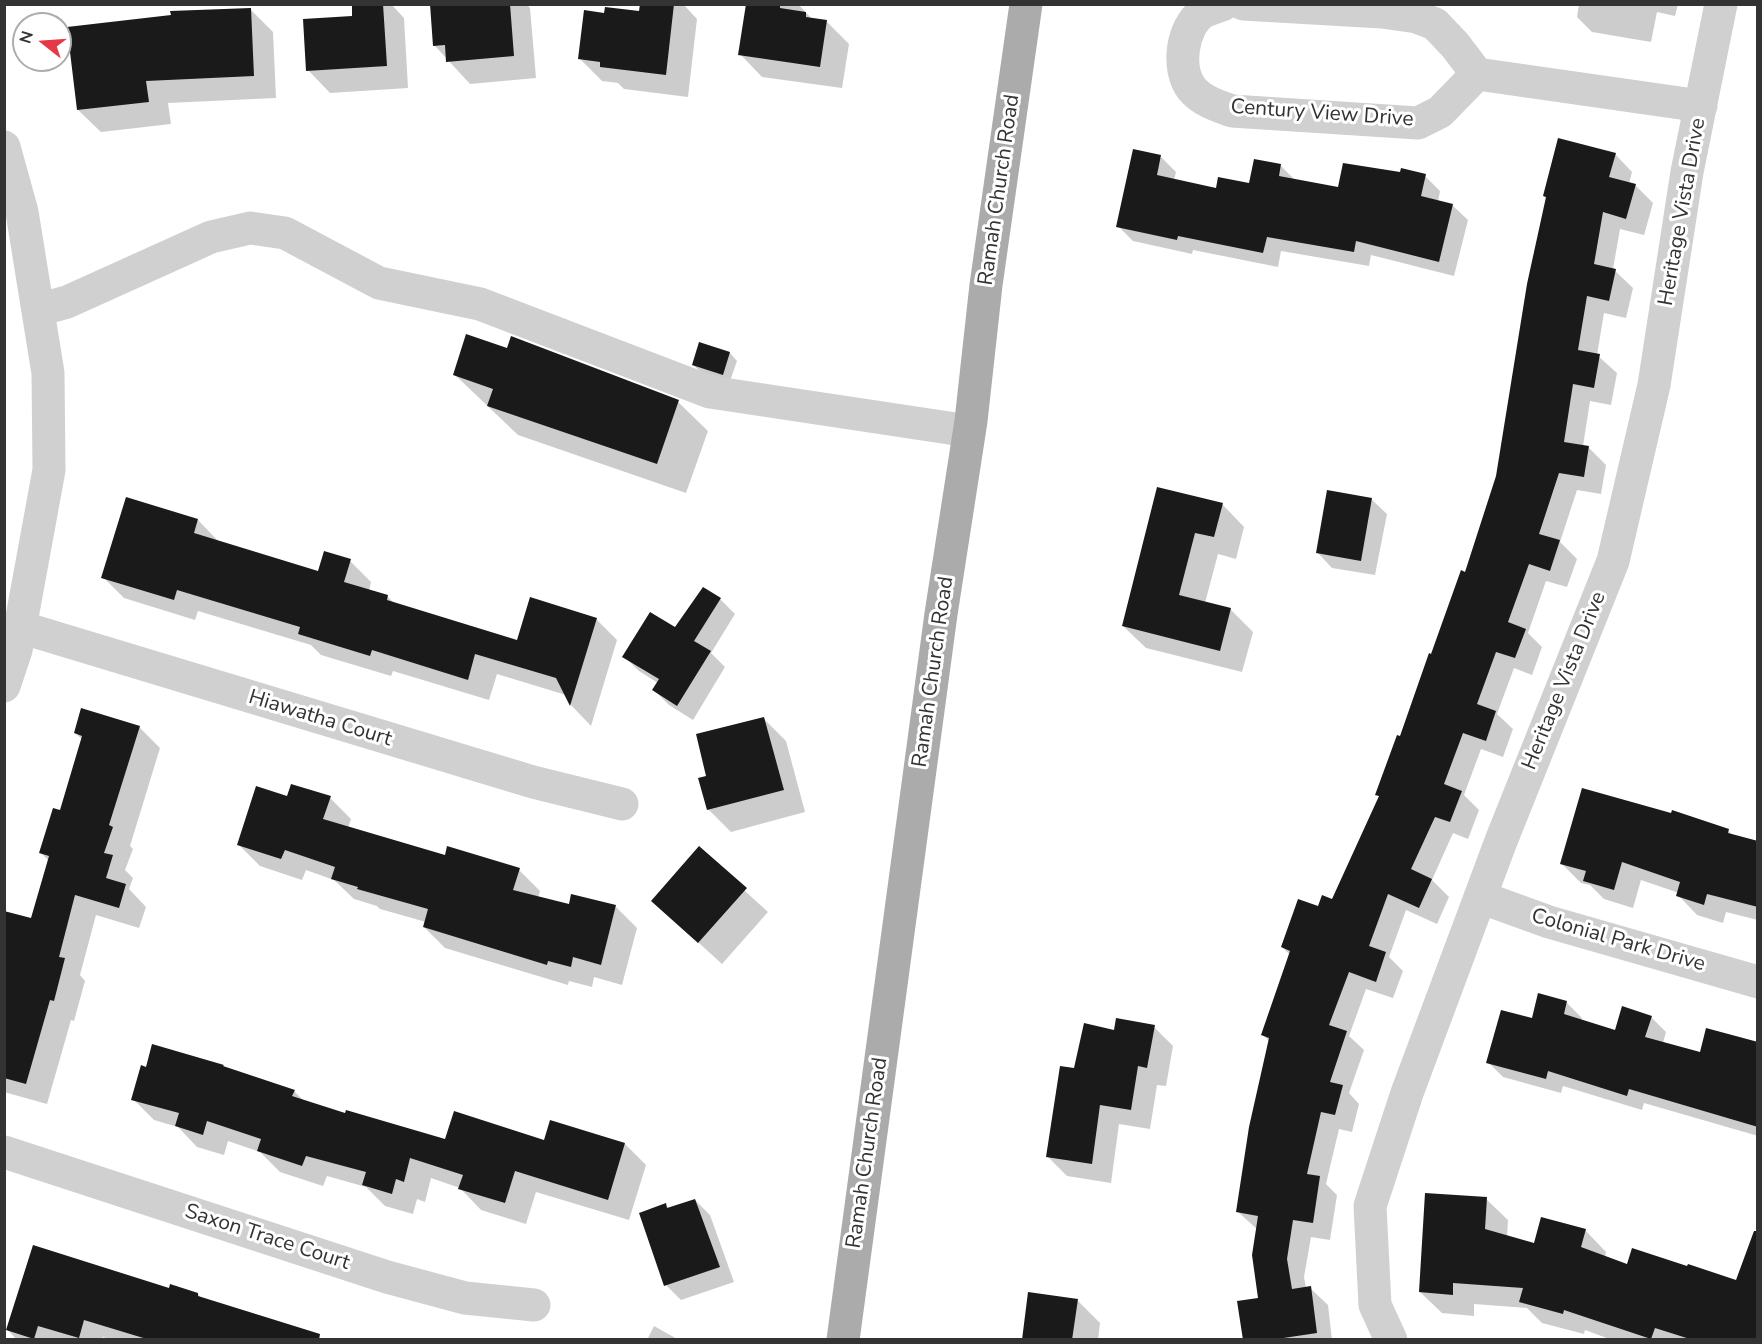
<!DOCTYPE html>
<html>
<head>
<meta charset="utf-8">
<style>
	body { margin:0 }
	#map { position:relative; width:1762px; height:1344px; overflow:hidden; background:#fff; font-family:"Nunito Sans",sans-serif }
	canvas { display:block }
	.frame { position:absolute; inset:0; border:6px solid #333; pointer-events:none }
	.north { position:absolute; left:12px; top:12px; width:60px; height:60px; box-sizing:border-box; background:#fff; border:2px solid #adadad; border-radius:50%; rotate:287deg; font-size:16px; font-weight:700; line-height:24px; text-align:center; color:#333 }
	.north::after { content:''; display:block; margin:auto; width:21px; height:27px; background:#e63946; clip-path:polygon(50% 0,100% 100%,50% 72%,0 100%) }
</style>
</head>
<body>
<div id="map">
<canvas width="1762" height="1344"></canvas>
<div class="frame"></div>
<div class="north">N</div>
</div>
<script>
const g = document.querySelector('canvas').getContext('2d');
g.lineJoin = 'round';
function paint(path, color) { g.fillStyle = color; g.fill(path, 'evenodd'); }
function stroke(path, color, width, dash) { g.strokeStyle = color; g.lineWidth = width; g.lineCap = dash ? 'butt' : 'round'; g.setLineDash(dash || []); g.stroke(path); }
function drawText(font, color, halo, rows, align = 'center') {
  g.font = font + ' "Nunito Sans",sans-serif'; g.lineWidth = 6; g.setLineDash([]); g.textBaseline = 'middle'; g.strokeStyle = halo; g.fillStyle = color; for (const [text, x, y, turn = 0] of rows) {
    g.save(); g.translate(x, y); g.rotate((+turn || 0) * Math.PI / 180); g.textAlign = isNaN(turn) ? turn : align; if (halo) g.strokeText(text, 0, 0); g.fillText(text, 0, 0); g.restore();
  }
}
paint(new Path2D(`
	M353,4h38l13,14 4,70 -78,5 -22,-23 46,-53z
	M526,4l4,4 6,70 -66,6 -35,-38 -4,-41z
	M641,4h42l14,15 -9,78 -64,-8 -6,-6 -16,-2 -22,-22 25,-45 35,-1z
	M747,4h51l14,15 14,2 23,23 -7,44 -80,-11 -22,-23z
	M1579,4h99l-3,12 -18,-4 -6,30 -59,-10 -15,-15z
	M250,9l23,23 3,66 -108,5 3,21 -70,8 -23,-22z
	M1615,154l17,18 -3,12 6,1 18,18 -9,32 -24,-6 -7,40 20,19 -7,30 -22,-5 -7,42 20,18 -6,32 -21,-4 -7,45 5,1 18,18 -5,29 -24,-4 -17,52 17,17 -10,28 -21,-6 -18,52 14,14 -10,28 -18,-7 -17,46 16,15 -10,28 -22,-8 -17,46 15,15 -11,29 -15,-6 -21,47 17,17 -12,27 -31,-14 -17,47 14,14 -10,27 -27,-9 -17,47 15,14 -15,43 10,11 -7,28 -13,-3 -13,55 11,11 -7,45 -19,-3 -7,40 2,11h4l18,17 4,35h-88l15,-40 -1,-70 -20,-18 32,-170 -8,-8 28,-79 -8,-8 37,-39 14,-7 47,-104 -3,-3 89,-220 31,-97 50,-278 -3,-3z
	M1161,157l15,15 -2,8 43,9 33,-5 5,-23 26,5 15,15 43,8 86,-13 15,15 -2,11 14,3 16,15 -14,56 -83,-21 -2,11 -88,-15 -3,16 -85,-17 -1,4 -59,-13 -15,-15z
	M730,353l7,8 -7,20 -29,-9 -8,-7z
	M454,374l224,28 30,29 -22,62 -168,-58z
	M1158,488l64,16 22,23 -8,32 -18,-5 -13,49 25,6 23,23 -11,40 -96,-24 -23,-22z
	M1371,499l16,15 -12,61 -43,-7 -15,-16z
	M198,520l21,22 100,30 31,-11 21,21 -2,9 19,6 7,7 123,38 78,-23 21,21 -26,86 -20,-21 -5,-10 -69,-21 -8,26 -96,-29 -2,5 -70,-21 -10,-10 -113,-34 -3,9 -71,-22 -21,-21z
	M720,599l15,15 -24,39 14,14 -32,53 -24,-15 -15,-15 4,-7 -19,-12 -15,-15 52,-27z
	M763,718l23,23 19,71 -74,20 -23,-23v-32z
	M139,727l21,21 -30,98 3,3 -8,21 8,8 -4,11 17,18 -7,21 -43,-13 -16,60 5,6 -11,40 -3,-1 -24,84 -43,-12v-176l28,4 17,-59 -8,-8 20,-41 22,-72 -8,-7z
	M288,798h42l21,21 -3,9 98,28 73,14 21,21 -2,7 32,8 2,-10 44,11 21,21 -15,57 -28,-8 -2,10 -23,-6 -1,4 -123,-37 -21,-21 2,-5 -46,-13 -3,-3 -23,-7 -20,-19 -28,-10 -4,10 -42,-14 -21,-21z
	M1728,831l6,5 24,7v77l-32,-8 -3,11 -26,-8 -19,-20 1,-2 -38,-13 -8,28 -29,-9 -14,-14 -9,-2 -19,-19z
	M699,849l69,63 -46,52 -69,-63z
	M1539,995l28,8 15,15 -1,3 35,11 35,-15 15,15 -3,11 95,24v69l-114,-33 -2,7 -79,-24 -2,7 -58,-16 -15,-15 45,-42z
	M1154,1027l19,19 -7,40 -9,-1 -7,44 -31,-5 -8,59 -44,-7 -19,-19 27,-88 41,-38z
	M294,1091l10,10 42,14 100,26 179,3 21,21 -17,55 -93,-28 -10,32 -45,-14 -21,-22 -29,-10 -6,24 -8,-3 -4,15 -28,-8 -19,-19 -39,-11 -4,10 -43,-14 -20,-20 -32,-11 -4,14 -27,-8 -19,-20 -24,-7 -21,-21z
	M1486,1199l22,21 -1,17 28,8 50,-15 21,22 -1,5 23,8 109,17 21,58h-146l-27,-10 -1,4 -42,-11 -15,-15 -53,-4v12l-32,-3 -22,-21z
	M695,1200l15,15 24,67 -53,18 -15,-15v-80l3,4z
	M170,1290l28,4 3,4 121,42h-211l-8,-3 -1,3h-85l-9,-10z
	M1077,1300l23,23 -2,17h-75z
	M654,1326l25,14h-32z`), '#0003');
paint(new Path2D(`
	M352,4h31l4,62 -81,5 -3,-52 49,-3z
	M430,4h80l4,52 -68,6 -1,-17 -12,1z
	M640,4h34l-8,71 -66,-8v-5l-22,-3 6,-49 20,3 1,-6 34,4z
	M746,4h34v4l26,4v5l21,3 -7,47 -82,-12z
	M251,8l3,68 -108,5 3,21 -72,8 -10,-83 104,-12 -1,-4z
	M1558,138l58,15 -7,24 27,7 -10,35 -23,-7 -9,52 22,5 -7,32 -22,-5 -9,54 22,4 -6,34 -21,-4 -9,58 25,4 -5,31 -25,-4 -20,61 21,6 -10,31 -21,-7 -21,58 18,7 -11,29 -19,-6 -19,52 19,7 -10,30 -23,-8 -19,51 18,7 -12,31 -15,-5 -24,52 21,10 -13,29 -31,-14 -19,52 17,6 -10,30 -27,-10 -20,53 18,6 -17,51 13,3 -8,30 -14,-3 -14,62 13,2 -7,47 -20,-3 -6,39 5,30 19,-3 6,47 -47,7h-27l-6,-39 21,-3 -6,-43 6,-39 -22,-4 13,-85 20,-89 -8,-3 29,-84 -9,-4 17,-48 20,7 4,-11 10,4 47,-103 -4,-1 22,-60 3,1 29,-83 2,1 30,-84 4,2 31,-96 31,-192 19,-87 -3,-1z
	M1133,149l28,6 -4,20 59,13 2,-11 31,6 5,-24 27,5 -2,12 59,11 5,-24 57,9 1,-4 25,6 -5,22 32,8 -14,58 -83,-21 -2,11 -87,-15 -4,16 -85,-17 -1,4 -61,-13z
	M466,334l41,14 4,-12 168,64 -22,64 -170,-58 6,-17 -40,-14z
	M699,342l31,10 -7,23 -31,-10z
	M1157,487l66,16 -9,34 -19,-4 -16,62 52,13 -11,43 -98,-25z
	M1327,490l45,8 -11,63 -45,-8z
	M126,497l72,22 -4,14 124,38 6,-20 27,8 -7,23 44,13 -1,5 130,40 13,-43 67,21 -27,88 -14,-28 -81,-24 -7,26 -96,-30 -2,6 -72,-22 2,-7 -123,-37 -3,10 -73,-22z
	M703,587l18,11 -27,43 17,10 -34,55 -25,-16 7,-11 -37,-22 28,-45 25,15z
	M81,708l59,18 -31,99 4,2 -9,26 9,2 -7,23 20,6 -7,24 -44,-13 -16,62 6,1 -11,43 -4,-1 -24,84 -22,-6v-167l27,7 18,-62 -10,-3 14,-45 7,2 22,-74 -8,-3z
	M764,717l20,73 -77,20 -9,-32 8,-2 -10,-42z
	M291,784l40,12 -8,23 122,36 2,-9 73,22 -7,22 56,14 2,-10 45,11 -15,60 -28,-8 -2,10 -23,-6 -1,4 -124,-38 5,-18 -71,-20 1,-2 -27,-8 4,-12 -50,-17 -4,9 -44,-14 19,-59 31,10z
	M1582,788l89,25 1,-3 57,19 -1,4 30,8v66l-51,-13 -3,11 -28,-9 4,-14 -58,-20 -8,28 -31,-9 3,-10 -26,-7z
	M699,846l48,42 -49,55 -47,-42z
	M1538,993l29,8 -3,13 51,16 7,-24 30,10 -7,21 55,15 6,-24 52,14v85l-129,-38 -2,7 -79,-25 -2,8 -60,-16 15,-53 31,8z
	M1116,1018l39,7 -8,43 -9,-2 -7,44 -31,-5 -8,59 -46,-7 14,-91 14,2 10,-45 30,7z
	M152,1044l72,21 -1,1 72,24 -3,6 53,17 1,-3 99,29 9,-28 90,29 6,-20 75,23 -17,57 -93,-29 -10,32 -47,-14 5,-14 -53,-17 -6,24 -8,-3 -4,15 -30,-9 4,-13 -60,-16 -4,10 -45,-15 4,-12 -54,-18 -4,14 -28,-9 4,-13 -48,-13 10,-35 5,2z
	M1425,1193l62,4 -2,32 49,14 7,-26 45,12 -5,18 46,17 5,-16 55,18 1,-2 48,16 18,-49h4v109h-65l-38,-12 -4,11 -87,-29 -1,4 -44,-12 4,-14 -70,-5v12l-34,-3z
	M695,1199l25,68 -56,19 -25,-73 27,-10 1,5z
	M33,1245l136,43 1,-4 28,9v3l122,38 -1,6h-169l-66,-20 -5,18 -41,-12 -4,13 -28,-9z
	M1028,1292l50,7 -6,41h-50z`), '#1a1a1a');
stroke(new Path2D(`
	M1224,4c-6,3 -16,5 -22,9 -20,14 -26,56 -10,76 10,12 26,17 40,22l186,12 22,-11 37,-38
	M1243,4l139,8 35,5 18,7 20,21 22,29 224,32
	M4,147l18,65 26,161 1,97 -33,180 -12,36
	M38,310l29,-8 144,-65 39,-9 35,5 94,50 101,21 230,88 259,39
	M20,627l513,155 89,22
	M1480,897l69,25 209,60
	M4,1152l383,125 78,21 69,7
	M1391,1340l-16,-35 -5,-99 37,-113 94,-252 112,-280 41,-176 33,-213 34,-168`), '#d0d0d0', 33);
stroke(new Path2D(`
	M843,1340l98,-726 30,-193 15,-136 40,-281`), '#ababab', 33);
drawText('21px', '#333', '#fff', [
	["Century View Drive",1322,114,4],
	["Ramah Church Road",1000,190,-82],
	["Heritage Vista Drive",1683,212,-80],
	["Ramah Church Road",934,672,-82],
	["Heritage Vista Drive",1565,681,-68],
	["Hiawatha Court",320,719,17],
	["Colonial Park Drive",1618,941,16],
	["Ramah Church Road",868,1153,-82],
	["Saxon Trace Court",267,1238,18]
]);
</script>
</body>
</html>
